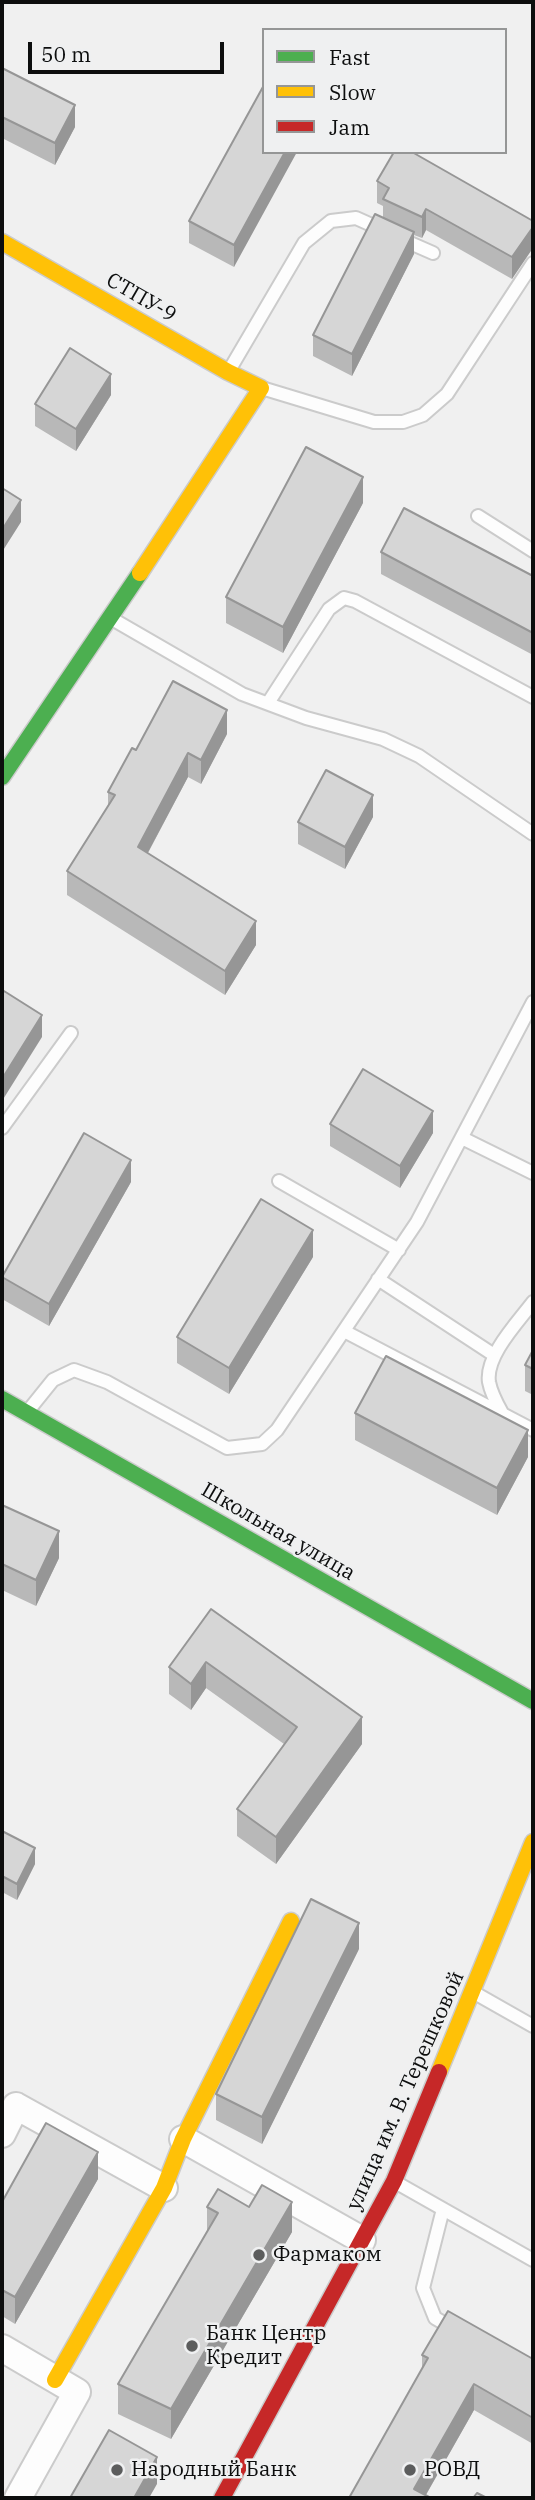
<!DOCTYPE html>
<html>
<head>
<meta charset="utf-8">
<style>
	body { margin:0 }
	#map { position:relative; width:535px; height:2500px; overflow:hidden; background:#f0f0f0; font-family:"IBM Plex Serif",serif }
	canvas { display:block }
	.frame { position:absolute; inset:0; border:4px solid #0d0e0e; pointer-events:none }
	.legend { position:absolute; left:262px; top:28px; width:245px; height:126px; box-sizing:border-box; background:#eff0f1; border:2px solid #959696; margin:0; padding:9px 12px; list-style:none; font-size:21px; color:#0d0e0e }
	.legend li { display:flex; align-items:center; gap:14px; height:35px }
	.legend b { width:35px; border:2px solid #959696 }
	.scale { position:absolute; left:28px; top:42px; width:196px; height:32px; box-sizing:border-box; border:4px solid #0d0e0e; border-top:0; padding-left:9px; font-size:21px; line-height:24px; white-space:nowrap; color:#0d0e0e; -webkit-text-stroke:5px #eff0f1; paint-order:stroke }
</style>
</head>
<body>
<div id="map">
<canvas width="535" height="2500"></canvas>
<div class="frame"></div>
<ul class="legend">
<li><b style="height:9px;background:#4caf50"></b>Fast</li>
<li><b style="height:9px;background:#ffc107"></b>Slow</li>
<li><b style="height:9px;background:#c62828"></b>Jam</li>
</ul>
<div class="scale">50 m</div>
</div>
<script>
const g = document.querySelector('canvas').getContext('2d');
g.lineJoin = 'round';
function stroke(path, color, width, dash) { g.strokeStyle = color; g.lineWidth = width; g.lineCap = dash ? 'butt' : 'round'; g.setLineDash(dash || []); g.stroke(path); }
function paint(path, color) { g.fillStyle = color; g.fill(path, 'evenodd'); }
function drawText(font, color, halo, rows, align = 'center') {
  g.font = font + ' "IBM Plex Serif",serif'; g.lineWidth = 5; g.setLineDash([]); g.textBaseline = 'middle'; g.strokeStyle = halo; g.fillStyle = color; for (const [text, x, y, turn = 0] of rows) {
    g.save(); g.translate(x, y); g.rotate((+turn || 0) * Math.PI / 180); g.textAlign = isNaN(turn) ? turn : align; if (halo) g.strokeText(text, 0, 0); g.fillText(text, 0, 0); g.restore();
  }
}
const lane = new Path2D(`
	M401,239l32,14
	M230,369l74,-126 27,-22 25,-3 29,13
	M265,389l109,33h29l20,-7 24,-21 86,-131
	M478,516l55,35
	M114,620l128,74 64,24 77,21 36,17 114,78
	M268,703l61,-94 15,-11 11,3 178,96
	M2,1128l69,-95
	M462,1138l71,35
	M279,1181l120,69
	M378,1279l116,76
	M344,1331l189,99
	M28,1411l25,-31 21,-10 33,12 120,66 35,-4 15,-14 140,-208 116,-220
	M502,1413c-5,-9 -11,-20 -13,-31 -4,-26 29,-60 44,-80
	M473,1992l60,34
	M397,2183l136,77
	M443,2209l-20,79 12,30 19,11`);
const street = new Path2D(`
	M2,2134l14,-28 148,82
	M183,2139l179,101
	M2,2348l75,44 -59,106`);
const fast = new Path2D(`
	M2,777l138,-204
	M2,1399l531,302`);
const slow = new Path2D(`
	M2,242l226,130 33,16 -121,185
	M439,2072l94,-230
	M55,2380l109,-192 19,-49 108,-218`);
const jam = new Path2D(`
	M222,2498l172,-317 45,-109`);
stroke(lane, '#cbcbcb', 16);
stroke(street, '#cbcbcb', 30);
stroke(fast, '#cbcbcb', 19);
stroke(slow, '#cbcbcb', 19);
stroke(jam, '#cbcbcb', 19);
stroke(lane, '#fdfdfd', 12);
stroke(street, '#fdfdfd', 26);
stroke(fast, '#4caf50', 16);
stroke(slow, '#ffc107', 16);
stroke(jam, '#c62828', 16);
paint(new Path2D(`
	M2,68l73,59 -20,38 -53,-27z
	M264,85l-30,182 -45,-24v-22z
	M377,181l156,40 -21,58 -86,-49 -4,8 -8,-3v19l-62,122 -39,-20v-21l70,-117v-12l-6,-3z
	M111,395l-35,56 -41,-25v-22z
	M363,503l-80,150 -57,-30v-26z
	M381,552l152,24v79l-152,-81z
	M227,734l-26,50 -13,-7 -40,76 108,92 -31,50 -158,-100v-24l41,-65v-14z
	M373,817l-28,52 -47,-25v-22z
	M330,1124l103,9 -33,55 -70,-42z
	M131,1182l-82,144 -47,-27v-22z
	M313,1257l-84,137 -52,-31v-26z
	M533,1350v45l-8,-4v-26z
	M355,1413l173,44 -31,58 -142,-75z
	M2,1505l57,53 -23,48 -34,-16z
	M211,1609l151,135 -86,120 -39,-28v-27l47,-65 -78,-56 -15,22 -22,-16v-27z
	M2,1831l33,33 -18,36 -15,-8z
	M359,1949l-97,195 -46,-24v-26z
	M98,2179l-83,145 -13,-8v-114z
	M207,2207h42l43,25 -121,207 -53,-25v-30l89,-152z
	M422,2355l111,4v85l-59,-34 -48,85 -77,3 73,-129z`), '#b8b8b8');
paint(new Path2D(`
	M75,105v22l-20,38v-22z
	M285,152h12l-63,115v-22z
	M426,209v21l-4,8v-21z
	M533,227v21l-21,31v-22z
	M414,232v22l-62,122v-22z
	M111,374v21l-35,56v-22z
	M363,477v26l-80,150v-26z
	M21,500v22l-19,30v-22z
	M227,710v24l-26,50v-24z
	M188,753v24l-50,94v-24z
	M373,795v22l-28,52v-22z
	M256,921v24l-31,50v-24z
	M42,1015v22l-40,64v-22z
	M433,1111v22l-33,55v-22z
	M131,1160v22l-82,144v-22z
	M313,1230v27l-84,137v-26z
	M528,1430v27l-31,58v-27z
	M59,1531v27l-23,48v-26z
	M206,1662v26l-15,22v-26z
	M362,1717v27l-86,120v-27z
	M35,1848v16l-18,36v-16z
	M359,1923v26l-97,195v-27z
	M98,2152v27l-83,145v-27z
	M292,2202v30l-121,207v-30z
	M474,2384v26l-50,88 -10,-9z
	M157,2457v27l-8,14h-15z`), '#969696');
const building = new Path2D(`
	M2,68l73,37 -20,38 -53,-26z
	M264,85v67h21l-51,93 -45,-24z
	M394,152h18l121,69v6l-21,30 -86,-48 -4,8 -39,-18 6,-11 -12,-7z
	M375,214l39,18 -62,122 -39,-19z
	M70,348l41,26 -35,55 -41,-25z
	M306,447l57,30 -80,150 -57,-30z
	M2,488l19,12 -19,30z
	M404,508l129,68v57l-152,-81z
	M173,681l54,29 -26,50 -13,-7 -50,94 118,74 -31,50 -158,-100 48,-76 -7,-3 24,-44 4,2z
	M326,770l47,25 -28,52 -47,-25z
	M4,991l38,24 -40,64v-85z
	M363,1069l70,42 -33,55 -70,-42z
	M84,1133l47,27 -82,144 -47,-27z
	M261,1199l52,31 -84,138 -52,-31z
	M533,1350v19l-8,-4z
	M386,1356l142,74 -31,58 -142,-75z
	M2,1505l57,26 -23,49 -34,-16z
	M211,1609l151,108 -86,120 -39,-28 60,-82 -91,-65 -15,22 -22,-17z
	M2,1831l33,17 -18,36 -15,-8z
	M311,1899l48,24 -97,194 -46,-23z
	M46,2123l52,29 -83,145 -13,-7v-88z
	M262,2185l30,17 -121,207 -53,-25 100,-171 -11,-6 11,-18 31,18z
	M448,2311l85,48v59l-59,-34 -60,105 17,9h-82l79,-140 -6,-3z
	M109,2430l48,27 -23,41h-64z
	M477,2493l10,5h-14z`);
paint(building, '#d6d6d6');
stroke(building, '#969696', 2);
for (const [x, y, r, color] of [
	[259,2255,7,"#5c5d5d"],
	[192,2346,7,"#5c5d5d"],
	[117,2470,7,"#5c5d5d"],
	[410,2470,7,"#5c5d5d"]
]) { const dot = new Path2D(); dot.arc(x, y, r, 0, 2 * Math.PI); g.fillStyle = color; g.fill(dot); stroke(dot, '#eff0f1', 2.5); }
drawText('21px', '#0d0e0e', '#eff0f1', [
	["СТПУ-9",141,298,30],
	["Школьная улица",278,1532,30],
	["улица им. В. Терешковой",406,2091,-66]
]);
drawText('21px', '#0d0e0e', '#eff0f1', [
	["Фармаком",273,2255],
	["Банк Центр",206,2334],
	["Кредит",206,2358],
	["Народный Банк",131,2470],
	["РОВД",424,2470]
], 'left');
</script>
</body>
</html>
